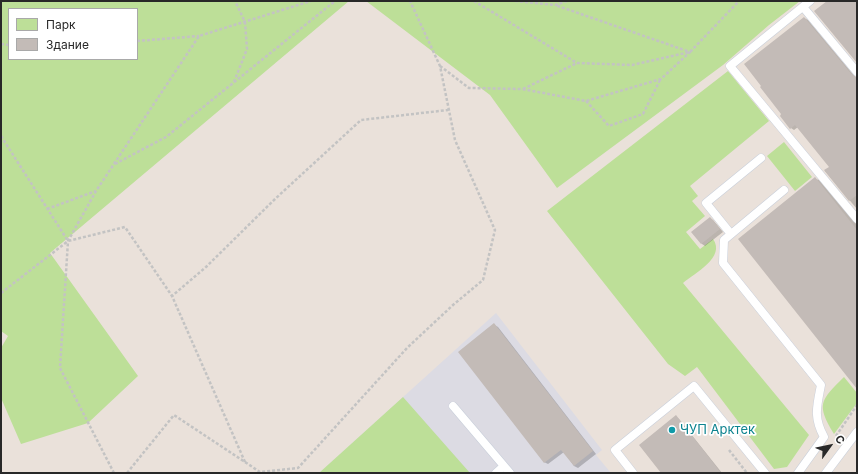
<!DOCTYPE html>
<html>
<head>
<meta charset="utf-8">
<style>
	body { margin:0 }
	#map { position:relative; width:858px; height:474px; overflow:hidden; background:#eae1da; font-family:Inter,sans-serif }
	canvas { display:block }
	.frame { position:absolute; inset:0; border:2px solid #282828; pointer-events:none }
	.legend { position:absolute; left:8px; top:8px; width:130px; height:52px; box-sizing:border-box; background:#fff; border:1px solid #a9a9a9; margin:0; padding:5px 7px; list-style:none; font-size:12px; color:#282828 }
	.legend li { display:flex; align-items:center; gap:8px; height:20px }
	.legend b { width:20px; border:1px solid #a9a9a9 }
	.north { position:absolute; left:810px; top:426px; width:40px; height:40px; -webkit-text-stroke:3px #fff; paint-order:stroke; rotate:57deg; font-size:11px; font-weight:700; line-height:16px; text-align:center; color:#282828 }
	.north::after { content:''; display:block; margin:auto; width:14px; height:18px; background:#282828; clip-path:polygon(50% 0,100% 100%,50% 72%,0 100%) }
</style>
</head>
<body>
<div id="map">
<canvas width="858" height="474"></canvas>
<div class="frame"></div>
<ul class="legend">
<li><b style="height:11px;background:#bddf98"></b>Парк</li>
<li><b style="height:11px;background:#c3bbb7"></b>Здание</li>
</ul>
<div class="north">С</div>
</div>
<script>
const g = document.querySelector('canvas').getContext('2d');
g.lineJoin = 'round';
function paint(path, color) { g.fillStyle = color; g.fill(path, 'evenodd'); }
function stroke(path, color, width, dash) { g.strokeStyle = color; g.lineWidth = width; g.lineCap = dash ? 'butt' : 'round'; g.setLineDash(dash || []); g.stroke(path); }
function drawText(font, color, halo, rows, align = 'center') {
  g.font = font + ' Inter,sans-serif'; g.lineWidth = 3.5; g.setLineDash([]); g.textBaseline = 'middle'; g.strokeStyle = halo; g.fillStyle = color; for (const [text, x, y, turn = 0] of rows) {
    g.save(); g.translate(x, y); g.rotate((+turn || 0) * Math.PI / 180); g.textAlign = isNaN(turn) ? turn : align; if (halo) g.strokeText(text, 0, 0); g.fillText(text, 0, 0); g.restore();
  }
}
paint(new Path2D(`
	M496,313l106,137 -6,5 15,18h-292z`), '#dcdbe3');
paint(new Path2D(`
	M1,1h348l-299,252 88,123 -50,47 -67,21 -20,-46v-50l7,-12 -7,-5zM9,9h128v50h-128z
	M366,1h434l-31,24 -46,40 -166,123 -67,-93z
	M728,71l41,50 -79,65 8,10 -6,5 13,15 -19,16 14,17 13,-10c13,18 -18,34 -30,44l126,152 -22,32 -13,2 -77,-102 -12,9 -17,-12 -121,-153z
	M784,142l28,35 -17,14 -28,-35z
	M844,377l13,16v10l-23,31c-18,-30 -14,-33 10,-57z
	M403,397l67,76h-151z`), '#bddf98');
paint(new Path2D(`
	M804,18l4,2 48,58h1v131l-32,-38 5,-4 -32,-40 -4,3 -3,-2z
	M815,179l4,1 38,45v162z
	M710,218l3,2 10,12 -18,14 -3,-2 -10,-12z
	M494,325l4,2 98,127 -18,14 -4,-2 -10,-14 -16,12 -4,-2z
	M676,417l3,2 43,54h-59z`), '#0003');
paint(new Path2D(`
	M827,1h30v62l-43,-52z
	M804,17l49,59 4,1v118l-8,6 -25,-31 5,-3 -34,-42 -5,4 -10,-13 1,-2 -21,-27 1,-1 -17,-22z
	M815,177l42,53v159l-119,-150z
	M710,217l10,12 -19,15 -10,-12z
	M494,323l99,128 -19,15 -13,-16 -17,13 -86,-111z
	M676,415l45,58h-60l-22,-28z`), '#c3bbb7');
const service = new Path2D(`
	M810,1l-80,65 127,153
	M803,7l54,65
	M784,190l-60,50 -1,23 98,122c-4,21 -8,32 3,52l-26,36
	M731,234l-25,-31 55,-45
	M453,406l51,60 -8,7
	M504,466l6,7
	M633,473l-18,-23 79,-64 71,87
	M826,473l31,-41`);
stroke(service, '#c9cfda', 9);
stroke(new Path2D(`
	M474,1l103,62 55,2 58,-13 49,-51
	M515,1l40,4 12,-4
	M137,41l62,-5
	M1,44l8,1
	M440,66l29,22 53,1 64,12 75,-22 29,-27 -135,-47
	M234,82l13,-33 -2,-27 -10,-21
	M523,89l54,-26
	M586,101l23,25 34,-12 17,-34
	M1,136l67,105 57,-14 47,69
	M115,164l51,-27 169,-136
	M47,209l49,-18
	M1,293l67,-52
	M836,436l21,-31
	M729,450l18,23
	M245,462l-73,-166 34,-29 69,-68 86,-79 87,-10
	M114,473l-54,-105 8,-127 28,-50 103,-155 112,-35
	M127,473l47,-58 86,57 38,-4 109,-120 46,-43 30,-25 12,-50 -40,-90 -15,-74 -30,-65`), '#c3c3c3', 2.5, [3, 2]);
stroke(service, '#fff', 8);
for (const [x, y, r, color] of [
	[672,430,4,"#0f9aa8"]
]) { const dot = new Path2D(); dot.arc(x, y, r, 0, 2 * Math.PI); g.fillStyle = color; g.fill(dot); stroke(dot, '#fff', 1.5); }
drawText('13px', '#0d838f', '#fff', [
	["ЧУП Арктек",680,430]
], 'left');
</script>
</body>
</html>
